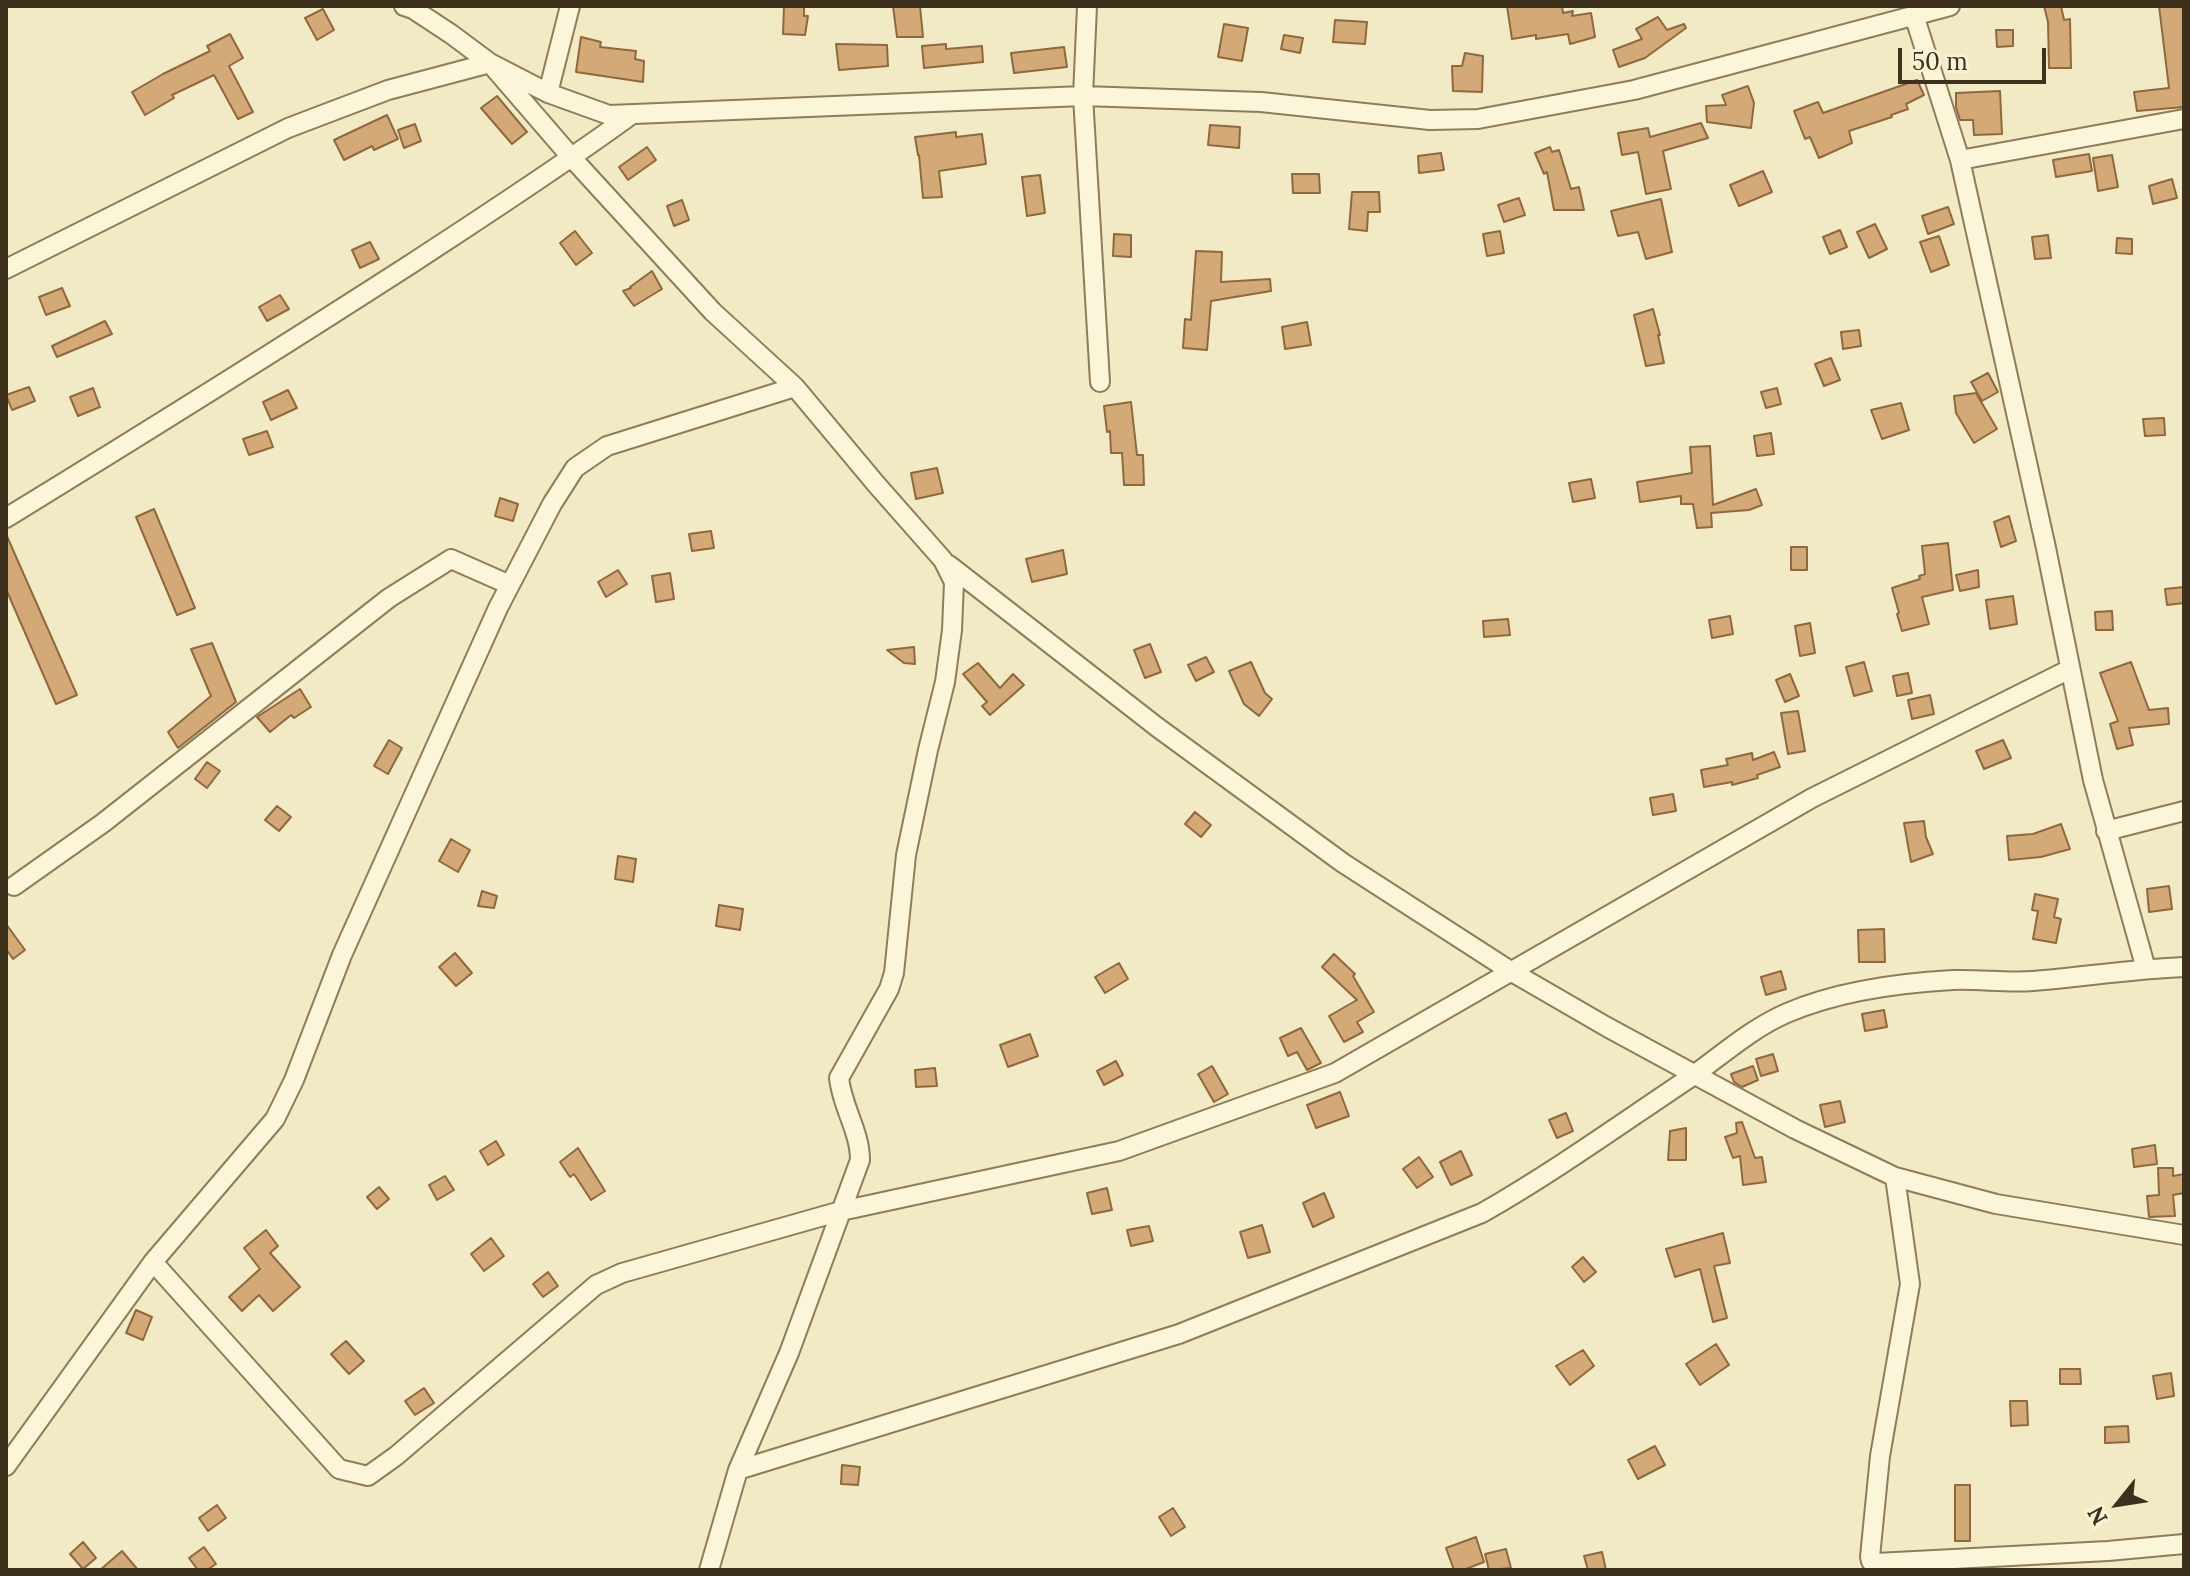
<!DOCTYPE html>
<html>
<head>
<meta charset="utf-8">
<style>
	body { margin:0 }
	#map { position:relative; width:2190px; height:1576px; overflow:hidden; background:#f2eac5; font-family:Lora,serif }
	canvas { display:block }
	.frame { position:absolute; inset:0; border:8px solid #3d311e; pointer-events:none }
	.north { position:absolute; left:2078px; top:1464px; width:80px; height:80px; -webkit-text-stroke:6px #f8f2d5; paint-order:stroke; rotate:240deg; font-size:22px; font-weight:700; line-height:32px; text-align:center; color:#3d311e }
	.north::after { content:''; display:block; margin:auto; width:28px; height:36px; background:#3d311e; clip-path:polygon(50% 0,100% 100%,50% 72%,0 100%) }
	.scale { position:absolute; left:1898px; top:48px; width:148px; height:36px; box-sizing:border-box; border:4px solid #3d311e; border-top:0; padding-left:10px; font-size:24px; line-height:28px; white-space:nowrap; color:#3d311e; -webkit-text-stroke:6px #f8f2d5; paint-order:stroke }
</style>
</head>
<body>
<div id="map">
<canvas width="2190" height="1576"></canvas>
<div class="frame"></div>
<div class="north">N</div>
<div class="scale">50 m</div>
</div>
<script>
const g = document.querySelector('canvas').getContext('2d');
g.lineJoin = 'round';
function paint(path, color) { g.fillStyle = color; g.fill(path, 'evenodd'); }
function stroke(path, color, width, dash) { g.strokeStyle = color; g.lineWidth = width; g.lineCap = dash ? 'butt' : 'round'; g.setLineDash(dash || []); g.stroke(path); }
const building = new Path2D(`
	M784,6h20v10h4l-3,19 -22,-1z
	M893,6h27l3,31h-26z
	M1507,6h55l1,7 10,-2 -1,5 19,-3 4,24 -25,7 -2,-10 -32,5v-4l-24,4z
	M2044,6h17l3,14 6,-1 1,49h-22l-1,-46z
	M2159,6h25v101l-47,4 -3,-19 35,-4z
	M323,9l11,21 -17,10 -12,-22z
	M1658,17l9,13 17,-6 2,4 -41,30 -26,9 -6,-17 29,-11 -6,-10z
	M1335,20l32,2 -2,22 -32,-2z
	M1224,24l24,4 -6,33 -24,-4z
	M1996,30h17v16l-16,1z
	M230,34l13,24 -14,8 24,46 -15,7 -24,-44 -42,20 2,3 -29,17 -13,-23 31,-18 47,-23 -3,-5z
	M1284,35l19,3 -3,15 -19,-4z
	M581,37l20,5 -1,5 36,4 -1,8 9,2 -1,21 -67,-10z
	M836,44l51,1 1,21 -49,4z
	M946,44v5l36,-3 1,16 -59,6 -2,-22z
	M1064,47l3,20 -53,6 -3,-20z
	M1465,53l18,3 -1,36 -29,-1 -1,-25h10z
	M1917,80l7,15 -18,9 2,5 -17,6 1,2 -43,14 3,12 -33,15 -9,-21 -5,2 -11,-28 24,-9 5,11z
	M1748,86l6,17 -3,25 -44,-6 -1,-16 20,-1 -4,-10z
	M2000,91l2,43 -28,1 -1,-15h-13l-4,-13v-14z
	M497,96l30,36 -15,12 -31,-36z
	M387,115l11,24 -24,11 -2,-4 -28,14 -10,-20z
	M1701,123l7,15 -45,13 8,38 -25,5 -8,-42 -16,3 -4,-22 30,-5 2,9z
	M415,124l6,17 -17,7 -6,-18z
	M1210,125l30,2 -1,21 -31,-3z
	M956,132v5l26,-3 4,30 -47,7 3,26 -19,1 -4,-43h-1l-3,-18z
	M647,147l9,13 -28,20 -9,-13z
	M1550,147l2,5 7,-2 12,39 8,-2 5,23h-30l-7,-38 -3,2 -9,-21z
	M1441,153l3,17 -25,3 -1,-17z
	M2089,154l3,17 -36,6 -3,-17z
	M2112,155l6,32 -20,4 -5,-33z
	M1763,171l9,21 -33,14 -9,-21z
	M1292,174h27l1,19h-27z
	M1040,175l5,38 -18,3 -5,-39z
	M2172,179l5,19 -24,6 -4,-18z
	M1352,192h27l1,20h-12l-1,19 -18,-2z
	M1519,198l6,17 -21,7 -6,-17z
	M1661,199l11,53 -26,7 -8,-27 -20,4 -7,-25z
	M682,200l7,20 -15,6 -7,-20z
	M1948,207l6,17 -26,10 -6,-18z
	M1875,224l12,25 -18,9 -12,-26z
	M1840,230l7,17 -17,7 -7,-17z
	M575,231l17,22 -16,12 -16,-22z
	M1500,231l4,22 -17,3 -4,-22z
	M1114,234l17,1v22l-18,-1z
	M2048,235l3,23 -16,1 -3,-22z
	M1939,236l10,29 -18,7 -11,-30z
	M2117,238l15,1v15l-16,-1z
	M370,242l9,17 -19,9 -8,-18z
	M1196,251l26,1 -1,30 49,-3 1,12 -60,10 -4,49 -24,-2 2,-29 6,1z
	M652,271l10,18 -28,17 -11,-15 8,-3 -1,-1z
	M62,288l8,18 -24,9 -7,-18z
	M280,295l9,14 -22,12 -8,-14z
	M1653,309l7,26h-2l6,28 -18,3 -12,-51z
	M105,321l7,13 -55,23 -5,-11z
	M1307,322l4,23 -26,4 -3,-22z
	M1859,330l2,16 -18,3 -2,-17z
	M1831,358l9,22 -16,6 -9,-22z
	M1988,373l10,19 -16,9 -11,-19z
	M29,387l6,14 -23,9 -6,-15z
	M93,388l7,19 -22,9 -8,-19z
	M1777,388l4,16 -15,4 -5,-16z
	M288,390l9,18 -26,12 -8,-18z
	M1976,393l21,36 -23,14 -18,-30 -2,-17z
	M1131,402l6,53h6l1,30h-20l-2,-32h-11l-1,-22 -3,1 -3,-26z
	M1901,403l8,27 -27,9 -11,-29z
	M2164,418l1,17 -20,1 -2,-17z
	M267,431l6,16 -24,8 -6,-16z
	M1771,433l3,21 -17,2 -3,-20z
	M1710,446l3,59 43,-16 6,16 -13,5 -38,3 1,14 -15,1 -4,-24h-12v-8l-41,6 -3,-20 55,-9 -2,-26z
	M937,468l6,25 -27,6 -5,-26z
	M1591,479l4,19 -22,4 -4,-19z
	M500,498l18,6 -5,17 -18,-5z
	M154,509l41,99 -18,7 -41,-98z
	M2009,516l7,25 -15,6 -7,-25z
	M711,531l3,17 -22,3 -3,-17z
	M6,534l71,161 -21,9 -50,-115z
	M1948,543l5,47 -31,7 7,27 -27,7 -5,-17 2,-1 -7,-25 28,-9 -1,-3 6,-2 -3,-28z
	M1791,547h16v23h-16z
	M1063,550l4,24 -35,8 -6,-23z
	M618,570l9,14 -21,13 -8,-15z
	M1978,570l1,17 -19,4 -4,-16z
	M670,573l4,26 -18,3 -4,-26z
	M2184,587v16l-17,2 -2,-16z
	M2013,596l4,28 -27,5 -4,-29z
	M2112,611l1,19h-17l-1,-18z
	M1730,616l3,18 -21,4 -3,-18z
	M1508,619l2,16 -26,2 -1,-16z
	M1810,623l5,30 -15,3 -5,-30z
	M212,643l24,59 -58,46 -10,-16 43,-36 -20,-47z
	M1150,644l11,28 -16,6 -11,-28z
	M914,647l1,17 -11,-1 -17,-13z
	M1206,657l8,15 -18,9 -8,-16z
	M1251,662l14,31 7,6 -13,17 -15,-12 -15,-33z
	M1864,662l8,29 -18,5 -8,-29z
	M2131,662l18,48 19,-2 1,16 -40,4 4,17 -16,4 -7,-25 8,-3 -18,-48z
	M978,663l22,25 13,-14 11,11 -34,30 -8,-9 5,-4 -24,-28z
	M1908,673l4,20 -15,3 -4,-20z
	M1790,674l9,22 -14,6 -9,-22z
	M300,689l11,18 -17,11 -3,-3 -21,17 -13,-15z
	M1930,695l4,19 -22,5 -4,-19z
	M1798,711l7,40 -17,3 -7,-41z
	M389,740l13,8 -14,26 -14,-8z
	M2003,740l8,18 -27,11 -8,-18z
	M1774,752l6,15 -23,8 1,3 -26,7v-3l-28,5 -3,-17 27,-5 -2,-6 26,-6 1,7z
	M207,762l13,9 -13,17 -12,-9z
	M1673,794l3,17 -23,4 -3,-17z
	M277,806l14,11 -12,14 -14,-11z
	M1195,812l16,13 -10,12 -16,-13z
	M1924,821l2,16 7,17 -22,8 -7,-39z
	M2061,824l9,25 -29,8 -32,3 -2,-24 26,-2z
	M451,839l19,11 -12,22 -19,-11z
	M618,856l18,3 -3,23 -18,-3z
	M2169,886l3,23 -23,3 -2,-23z
	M482,891l15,5 -3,12 -16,-2z
	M2035,894l23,5 -4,18 7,2 -5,24 -23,-4 5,-28 -6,-1z
	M719,905l24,4 -3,21 -24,-4z
	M6,924l19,26 -12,9 -7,-10z
	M1884,929l1,33h-26l-1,-32z
	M455,953l17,20 -16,13 -17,-19z
	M1334,954l21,20 -2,2 21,36 -17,10 6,10 -19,10 -15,-26 28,-16 -35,-33z
	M1119,963l9,16 -23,14 -10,-16z
	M1781,971l5,18 -20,6 -5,-18z
	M1884,1010l3,17 -22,4 -3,-17z
	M1301,1028l20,35 -14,7 -10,-18 -9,4 -8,-18z
	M1030,1034l8,22 -30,11 -8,-22z
	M1773,1054l5,17 -17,5 -5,-17z
	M1116,1061l7,14 -19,10 -7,-14z
	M1212,1066l16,28 -14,8 -16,-28z
	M1753,1066l5,14 -16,7 -8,-5 -3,-8z
	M935,1068l2,18 -21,1 -1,-17z
	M1340,1092l9,24 -33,12 -9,-23z
	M1840,1101l5,21 -20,5 -5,-22z
	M1566,1113l7,18 -16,7 -8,-18z
	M1742,1122l13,36 7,-1 4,25 -23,3 -3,-29 -7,2 -8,-21 12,-4 -1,-10z
	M1686,1128v32h-18l2,-29z
	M496,1141l8,14 -16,10 -8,-14z
	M2155,1145l2,19 -23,3 -2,-18z
	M578,1148l27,43 -14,9 -17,-26 -4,3 -10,-15z
	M1461,1151l11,24 -21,10 -11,-23z
	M1419,1157l14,20 -16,11 -14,-19z
	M2158,1168h15v8l11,-2v19l-11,2 2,21 -26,1 -2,-21 12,-1z
	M445,1176l9,14 -17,10 -8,-15z
	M379,1187l10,12 -12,10 -10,-12z
	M1107,1188l5,22 -20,4 -5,-21z
	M1324,1193l10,24 -21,10 -10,-24z
	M1262,1225l8,27 -22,6 -8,-26z
	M1149,1226l4,15 -22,5 -4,-16z
	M266,1230l12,16 -8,7 30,34 -27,24 -14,-16 -17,16 -13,-14 31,-28 -16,-21z
	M1723,1233l7,30 -16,3 13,52 -14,4 -13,-53 -25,8 -9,-28z
	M491,1238l13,18 -20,15 -13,-17z
	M1583,1257l13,15 -12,10 -12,-15z
	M548,1272l10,14 -15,11 -10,-13z
	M136,1310l16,7 -9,23 -17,-7z
	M346,1341l18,20 -15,13 -18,-20z
	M1716,1344l13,21 -29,20 -14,-21z
	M1583,1350l11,16 -24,19 -14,-19z
	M2060,1369h20l1,15h-21z
	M2171,1373l3,23 -17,3 -4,-23z
	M424,1388l10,15 -19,12 -10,-14z
	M2010,1401h17l1,24 -17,1z
	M2128,1426l1,16 -24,1v-16z
	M1655,1446l10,19 -27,14 -10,-19z
	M842,1465l18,2 -2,18 -17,-1z
	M1955,1485h15v56h-15z
	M217,1505l9,13 -18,13 -9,-13z
	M1173,1508l12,19 -14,9 -12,-19z
	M1476,1537l8,25 -21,8h-9l-8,-22z
	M83,1542l13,16 -13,11 -13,-15z
	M204,1547l12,17 -9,6h-9l-9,-12z
	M1506,1549l5,19 -22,2 -4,-16z
	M122,1551l16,19h-38z
	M1602,1552l4,18h-18l-4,-14z`);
paint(building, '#d3a978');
stroke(building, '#90683d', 2);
const street = new Path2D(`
	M404,6l9,3 38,25 39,29 82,95 141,154 82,75 81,97 67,76 11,22 -2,48 -7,52 -17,68 -22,105 -12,118 -5,16 -50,89c3,29 21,53 21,82l-71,193 -51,117 -29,100
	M1087,6l-4,90 17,286
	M1914,15l46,145 86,388 47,232 53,189
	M548,93l22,-87
	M1960,160l224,-41
	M6,269l282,-141 100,-38 102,-27 58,30 61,22 474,-19 178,6 169,18 48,-1 156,-29 316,-84
	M6,518c137,-84 273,-169 408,-256 73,-48 146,-95 217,-147
	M949,565l208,162 186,136 169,109 95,55 188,102 100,48 101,27 188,31
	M2106,831l78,-20
	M14,886l89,-63 286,-225 62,-39 59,26
	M1895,1177l15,107 -30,172 -10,101 1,4 5,2 232,-12 76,-7
	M153,1262l186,207 29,7 28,-20 200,-171 26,-12 219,-62 278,-60 216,-78 477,-275 258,-129
	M6,1466l147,-204 122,-143 19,-39 48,-125 156,-347 54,-104 23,-36 32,-22 188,-59
	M738,1470l441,-136 303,-121c72,-41 140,-90 209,-136 31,-22 61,-49 96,-64 51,-22 111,-30 166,-33 27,-1 53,3 80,1 50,-4 100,-12 151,-14`);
stroke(street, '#8f7c59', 22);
stroke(street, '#fbf5d9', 18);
</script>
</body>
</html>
